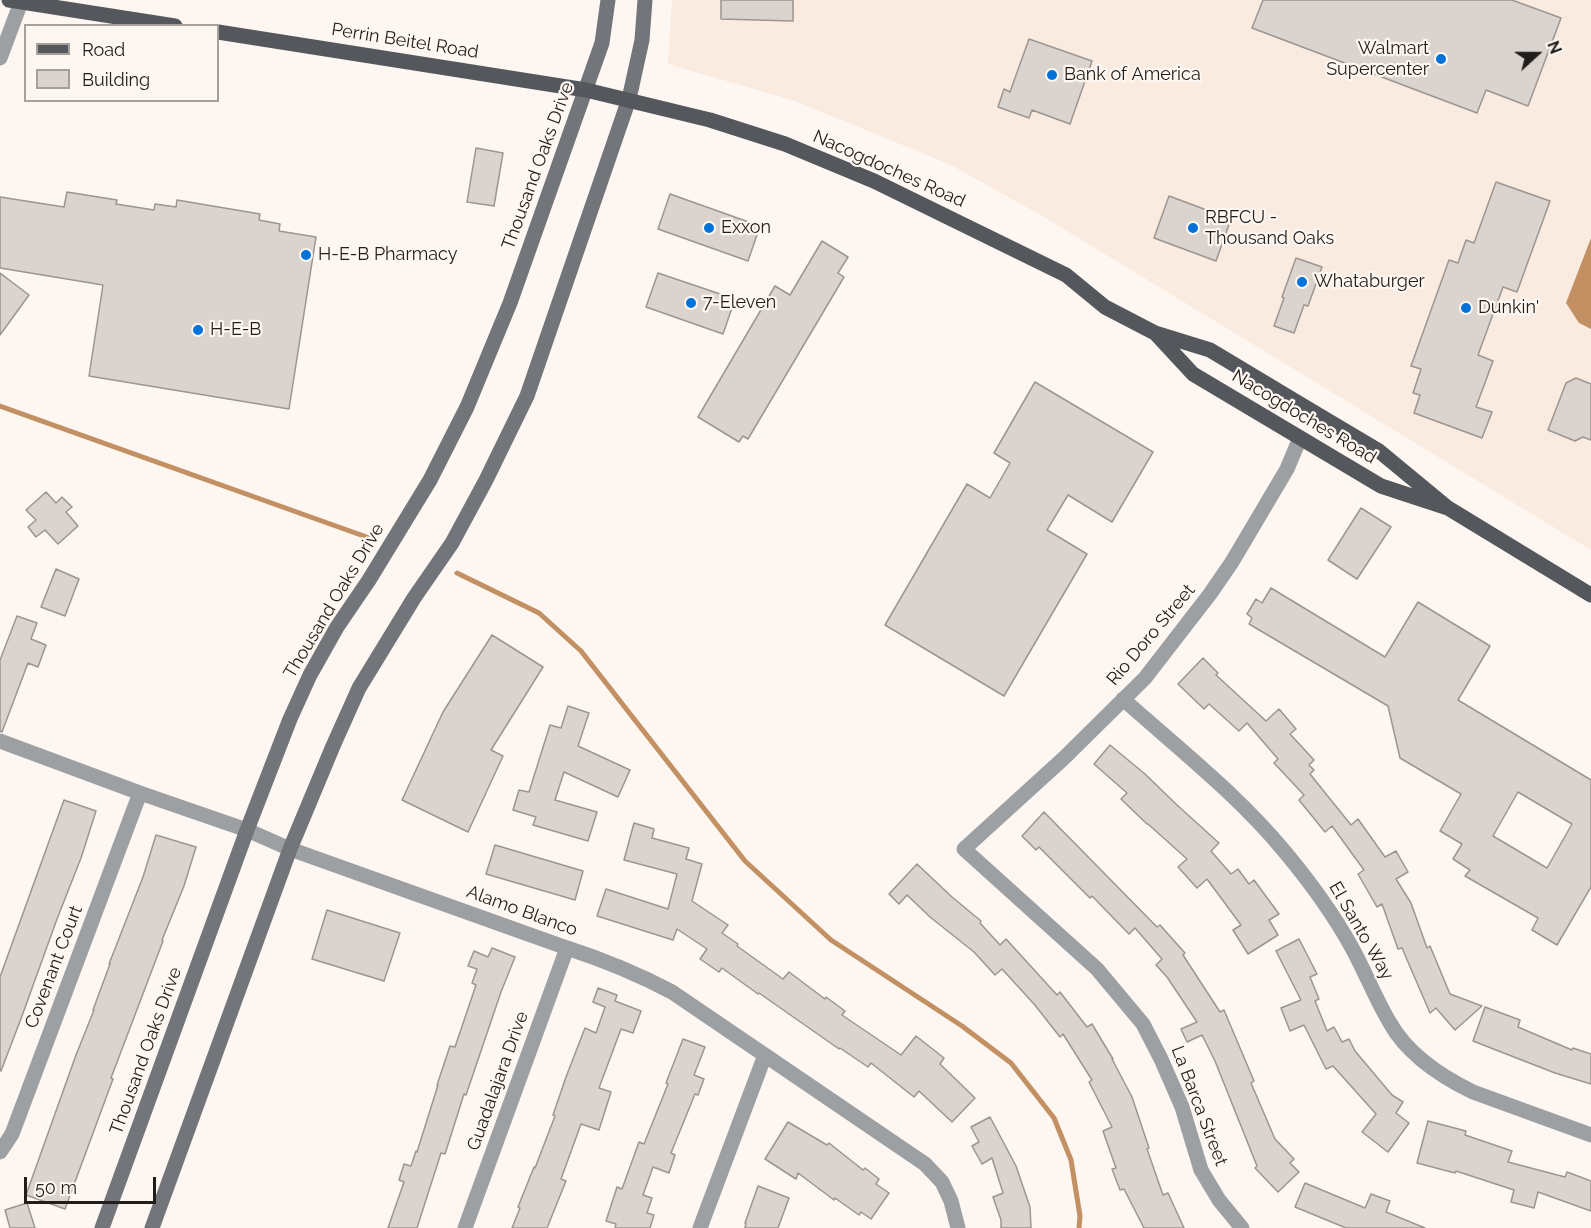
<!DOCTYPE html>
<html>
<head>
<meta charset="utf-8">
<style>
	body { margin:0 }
	#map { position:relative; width:1591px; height:1228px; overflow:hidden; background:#fef7f1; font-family:Raleway,sans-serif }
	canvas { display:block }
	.legend { position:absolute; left:24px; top:24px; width:195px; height:78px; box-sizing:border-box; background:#fef7f1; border:2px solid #a5a09b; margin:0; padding:8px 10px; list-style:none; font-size:18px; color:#201d1b }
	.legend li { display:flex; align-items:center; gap:12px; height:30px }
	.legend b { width:30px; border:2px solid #a5a09b }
	.north { position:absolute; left:1507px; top:24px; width:60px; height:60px; -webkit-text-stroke:4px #fef7f1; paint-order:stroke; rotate:69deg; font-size:16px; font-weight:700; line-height:24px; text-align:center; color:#201d1b }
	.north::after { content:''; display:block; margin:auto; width:21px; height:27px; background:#201d1b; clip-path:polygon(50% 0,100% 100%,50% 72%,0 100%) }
	.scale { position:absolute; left:24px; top:1177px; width:132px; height:27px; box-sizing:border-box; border:3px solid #201d1b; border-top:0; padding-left:8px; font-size:18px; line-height:21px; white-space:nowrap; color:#201d1b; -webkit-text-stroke:4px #fef7f1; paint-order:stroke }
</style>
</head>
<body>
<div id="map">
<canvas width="1591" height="1228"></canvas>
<ul class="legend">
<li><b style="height:8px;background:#54585d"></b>Road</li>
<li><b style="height:16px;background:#dbd4ce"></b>Building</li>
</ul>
<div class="north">N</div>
<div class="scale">50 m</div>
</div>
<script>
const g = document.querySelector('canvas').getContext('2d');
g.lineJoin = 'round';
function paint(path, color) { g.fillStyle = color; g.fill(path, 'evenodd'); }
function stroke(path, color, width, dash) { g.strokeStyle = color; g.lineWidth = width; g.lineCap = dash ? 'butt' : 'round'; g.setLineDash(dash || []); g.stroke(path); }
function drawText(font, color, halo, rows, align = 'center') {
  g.font = font + ' Raleway,sans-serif'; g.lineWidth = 4.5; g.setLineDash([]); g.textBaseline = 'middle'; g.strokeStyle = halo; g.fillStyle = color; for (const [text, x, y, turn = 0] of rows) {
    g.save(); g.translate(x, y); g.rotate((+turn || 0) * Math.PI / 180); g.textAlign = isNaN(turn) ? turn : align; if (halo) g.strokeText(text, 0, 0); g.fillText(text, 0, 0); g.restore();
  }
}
paint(new Path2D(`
	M672,0h919v550l-547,-333 -93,-52 -156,-64 -127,-37z`), '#f9ebe0');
paint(new Path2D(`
	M1591,238v91l-12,-6 -13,-20z`), '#c29063');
stroke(new Path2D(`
	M0,406l375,134
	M457,573l82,40 42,38 164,210 86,79 131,86 49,37 43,55 17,42 9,56 -1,12`), '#c29063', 5);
const building = new Path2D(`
	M721,0h72v21l-72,-2z
	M1263,0h249l49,18 -33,88 -42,-16 -9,23 -225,-85z
	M1029,39l63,22 -22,63 -38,-14 -3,8 -31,-11 6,-18 6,3z
	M476,148l27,5 -9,53 -27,-4z
	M1496,182l54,19 -33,91 -14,-5 -25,68 15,6 -17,46 16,5 -10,26 -68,-25 6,-18 -7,-2 8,-24 -10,-3 38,-106 9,3 8,-23 8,3z
	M67,192l50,8 -1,4 38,6 1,-6 21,3 1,-7 83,14 -1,6 21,4 -1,7 37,6 -27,172 -200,-33 14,-91 -103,-17v-71l64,10z
	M670,194l90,32 -12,35 -90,-32z
	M1169,196l62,23 -15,42 -62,-23z
	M822,241l26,16 -10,16 6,4 -96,162 -5,-3 -4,6 -41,-25 77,-131 15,9z
	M1296,258l26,9 -14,39 -4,-1 -10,28 -20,-7 10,-28 -2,-1z
	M0,273l29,22 -29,40z
	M658,273l77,26 -12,35 -77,-27z
	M1576,378l15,6v56l-8,-3 -8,4 -27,-11 18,-47z
	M1035,382l118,70 -41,70 -44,-27 -21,35 40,24 -83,142 -119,-71 82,-141 23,14 20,-35 -16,-10z
	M46,492l10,11 6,-6 10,10 -6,5 12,14 -20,18 -13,-14 -9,7 -8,-10 8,-7 -10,-10z
	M1361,508l30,19 -34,52 -29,-19z
	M56,569l23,10 -14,37 -24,-9z
	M1271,588l114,69 33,-55 72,44 -32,54 133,80v107l-34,58 -25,-15 6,-12 -73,-42 5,-6 -17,-11 9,-15 -22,-13 21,-37 -61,-36 -12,-52 -139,-82 3,-6 -5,-4 9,-15 6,4zM1518,792l54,32 -25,44 -54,-32z
	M17,616l20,7 -6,16 15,6 -8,22 -10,-4 -26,69 -2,-1v-71z
	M492,635l51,32 -52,83 12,6 -35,76 -66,-32 41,-88z
	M1203,658l15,15 -2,2 50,46 13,-12 17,20 -6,5 24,26 -5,5 5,5 -4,4 41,51 7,-6 27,38 11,-6 12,21 -12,7 15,24 16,45 3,-2 20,48 32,12 -27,24 -19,-22 -6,5 -28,-65 -4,1 -16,-45 -5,3 -19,-33 6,-4 -32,-44 -7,6 -26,-32 5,-5 -30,-32 4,-4 -31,-36 -8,8 -30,-27 -5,5 -26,-25z
	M568,706l21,7 -11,33 52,24 -12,27 -54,-25 -9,28 42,12 -9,29 -55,-16 3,-8 -23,-7 6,-20 10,2 21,-67 11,3z
	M1110,745l35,29 32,31 42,38 -8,8 20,23 7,-5 11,15 5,-4 25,34 -10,6 9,15 -30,19 -15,-24 8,-5 -34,-46 -10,9 -19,-21 9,-8 -39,-35h-1l-26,-25 6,-6 -33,-29z
	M64,800l32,11 -15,47 -24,61 -35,97 -21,55 -1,-1v-93z
	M1044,812l113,115 3,-2 25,28 -2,2 37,57 4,-2 30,71 -3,2 24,56 19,20 -4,4 9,9 -21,20 -23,-24 2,-2 -42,-105 -13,-26 -15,7 -6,-13 16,-7 -30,-45 -11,-12 6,-6 -27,-31 -6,6 -37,-38 -2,2 -51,-51 -3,3 -14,-14z
	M634,823l20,6 -2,9 37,10 -3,11 16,5 -10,37 36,24 -6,8 16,11 -1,2 46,33 6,-7 36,27 1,-2 19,14 -3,4 59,40 15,-19 28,22 -4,6 35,34 -23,24 -33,-31 -5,6 -43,-34 -3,4 -28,-19 -1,1 -80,-56 -1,1 -36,-26 -3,4 -19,-13 7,-10 -30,-20 -4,11 -76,-24 9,-27 62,20 9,-35 -53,-14z
	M156,835l40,12 -12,39 -22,54 1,1 -52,137 2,1 -48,130 -39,-14 50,-140 18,-45h-1l17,-46h-1l34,-87z
	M495,845l88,26 -8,29 -89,-26z
	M917,864l35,33 29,24 -1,2 20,22 6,-6 51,56 3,-3 27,35 5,-3 21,35h-1l20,38 17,51 -2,1 16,46 5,-2 16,35h-40l-20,-39 -4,1 -8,-21 4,-1 -13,-37 9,-4 -23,-45 3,-2 -29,-46 -3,3 -26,-33 -32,-35 -7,6 -21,-23 -44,-35 -23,-22 -8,9 -10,-10z
	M327,910l73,23 -16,48 -72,-22z
	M1299,939l18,35 -7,3 9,22 -4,2 12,30 7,-4 8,15 7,-3 6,12 37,44 11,7 -7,11 13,10 -21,29 -26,-20 14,-18 -43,-48 -7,3 -22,-44 -14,6 -9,-23 20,-8 -25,-49z
	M492,948l23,9 -14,35 -35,103 -2,-1 -19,60 -4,-1 -24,75h-29l16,-46 -5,-2 5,-16 7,2 5,-15 1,1 21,-67h-1l13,-39 5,1 21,-62 -4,-2 5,-14 -9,-3 6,-15 14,6z
	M598,988l19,7 -2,6 26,10 -8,22 -12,-4 -22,59 12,4 -12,38 -18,-6 -20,55 5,2 -19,47h-35l8,-20 -2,-1 16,-40 1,1 20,-52 -2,-1 13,-38 19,-49 11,5 9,-26 -12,-5z
	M1485,1007l35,13 -2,7 54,23 1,-2 18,6v30l-36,-11 -82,-32z
	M683,1039l22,8 -11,28 10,4 -6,16 -3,-1 -24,59 4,2 -6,18 -16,-6 -10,28 9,3 -5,15 7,2 -4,13h-35l1,-4 -10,-3 11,-34 5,2 17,-47 5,2 24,-60 -2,-1z
	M990,1117l26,49 14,41 1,21h-30v-8l-8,-23 10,-4 -11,-35 -10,6 -10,-18 7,-4 -8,-15z
	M1428,1121l38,10 -1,4 47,16 -4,11 57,15 2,-5 24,9v30l-53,-19 -4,16 -23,-6 3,-12 -58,-19 -1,2 -38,-10z
	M788,1122l39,23 2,-2 34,27 2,-2 14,11 -3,5 13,9 -18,26 -10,-7 -2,3 -24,-17 -1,2 -36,-27 -2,6 -31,-20z
	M1305,1183l60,25 6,-14 19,7 -4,11 39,16h-79l-51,-21z
	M758,1186l31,12 -11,30h-33l1,-5h-1z
	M27,1203l8,25h-25l-5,-18z`);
paint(building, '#dbd4ce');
stroke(building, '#9c9590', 1.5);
stroke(new Path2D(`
	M0,58l21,-56
	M1123,699c55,49 115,96 162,153 25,30 47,60 66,94 14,25 24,52 39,77 18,32 50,53 83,69l118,43
	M0,741l140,52 107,37 43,19 277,99c37,12 71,26 105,44l253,172 17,18 9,19 7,27
	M0,1152l12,-18 128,-341
	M465,1228l102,-280
	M700,1228l65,-173
	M1242,1228l-23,-28 -18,-30 -19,-63 -21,-48 -18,-35 -46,-55 -133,-120 100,-91 81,-80 65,-84 22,-32 55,-93 13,-31`), '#9da0a3', 15);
stroke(new Path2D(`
	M102,1228l145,-398 43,-111 20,-44 27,-48 32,-47 61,-100 37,-73 43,-104 92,-260 6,-43
	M152,1228l138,-379 43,-103 26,-58 55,-90 38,-55 34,-63 41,-84 102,-297 13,-59 3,-40`), '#72767a', 15);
stroke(new Path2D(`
	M9,0l166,26
	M218,32l368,58 124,30 75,24 89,37 192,94 39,32 50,26
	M1448,508l-67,-22 -188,-112 -38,-41 55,17 95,57 74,44 69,57 143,87`), '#54585d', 15);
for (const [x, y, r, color] of [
	[1441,59,6,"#0072d9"],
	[1052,75,6,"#0072d9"],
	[709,228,6,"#0072d9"],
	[1193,228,6,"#0072d9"],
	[306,255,6,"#0072d9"],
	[1302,282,6,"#0072d9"],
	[691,303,6,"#0072d9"],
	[1466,308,6,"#0072d9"],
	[198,330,6,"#0072d9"]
]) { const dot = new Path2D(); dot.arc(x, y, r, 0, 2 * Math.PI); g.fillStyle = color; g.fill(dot); stroke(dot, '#fef7f1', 2); }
drawText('18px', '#201d1b', '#fef7f1', [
	["Perrin Beitel Road",405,41,9],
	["Thousand Oaks Drive",538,166,-70],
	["Nacogdoches Road",889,169,24],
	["Nacogdoches Road",1304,417,31],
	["Thousand Oaks Drive",334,601,-59],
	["Rio Doro Street",1151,635,-50],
	["Alamo Blanco",522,911,20],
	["El Santo Way",1361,931,60],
	["Covenant Court",54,967,-69],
	["Thousand Oaks Drive",146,1051,-70],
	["Guadalajara Drive",498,1081,-70],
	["La Barca Street",1199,1106,69]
]);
drawText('18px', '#201d1b', '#fef7f1', [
	["Walmart",1429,49,"right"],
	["Supercenter",1429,70,"right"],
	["Bank of America",1064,75],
	["RBFCU -",1205,218],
	["Thousand Oaks",1205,239],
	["Exxon",721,228],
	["H-E-B Pharmacy",318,255],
	["Whataburger",1314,282],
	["7-Eleven",703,303],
	["Dunkin'",1478,308],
	["H-E-B",210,330]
], 'left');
</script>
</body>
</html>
